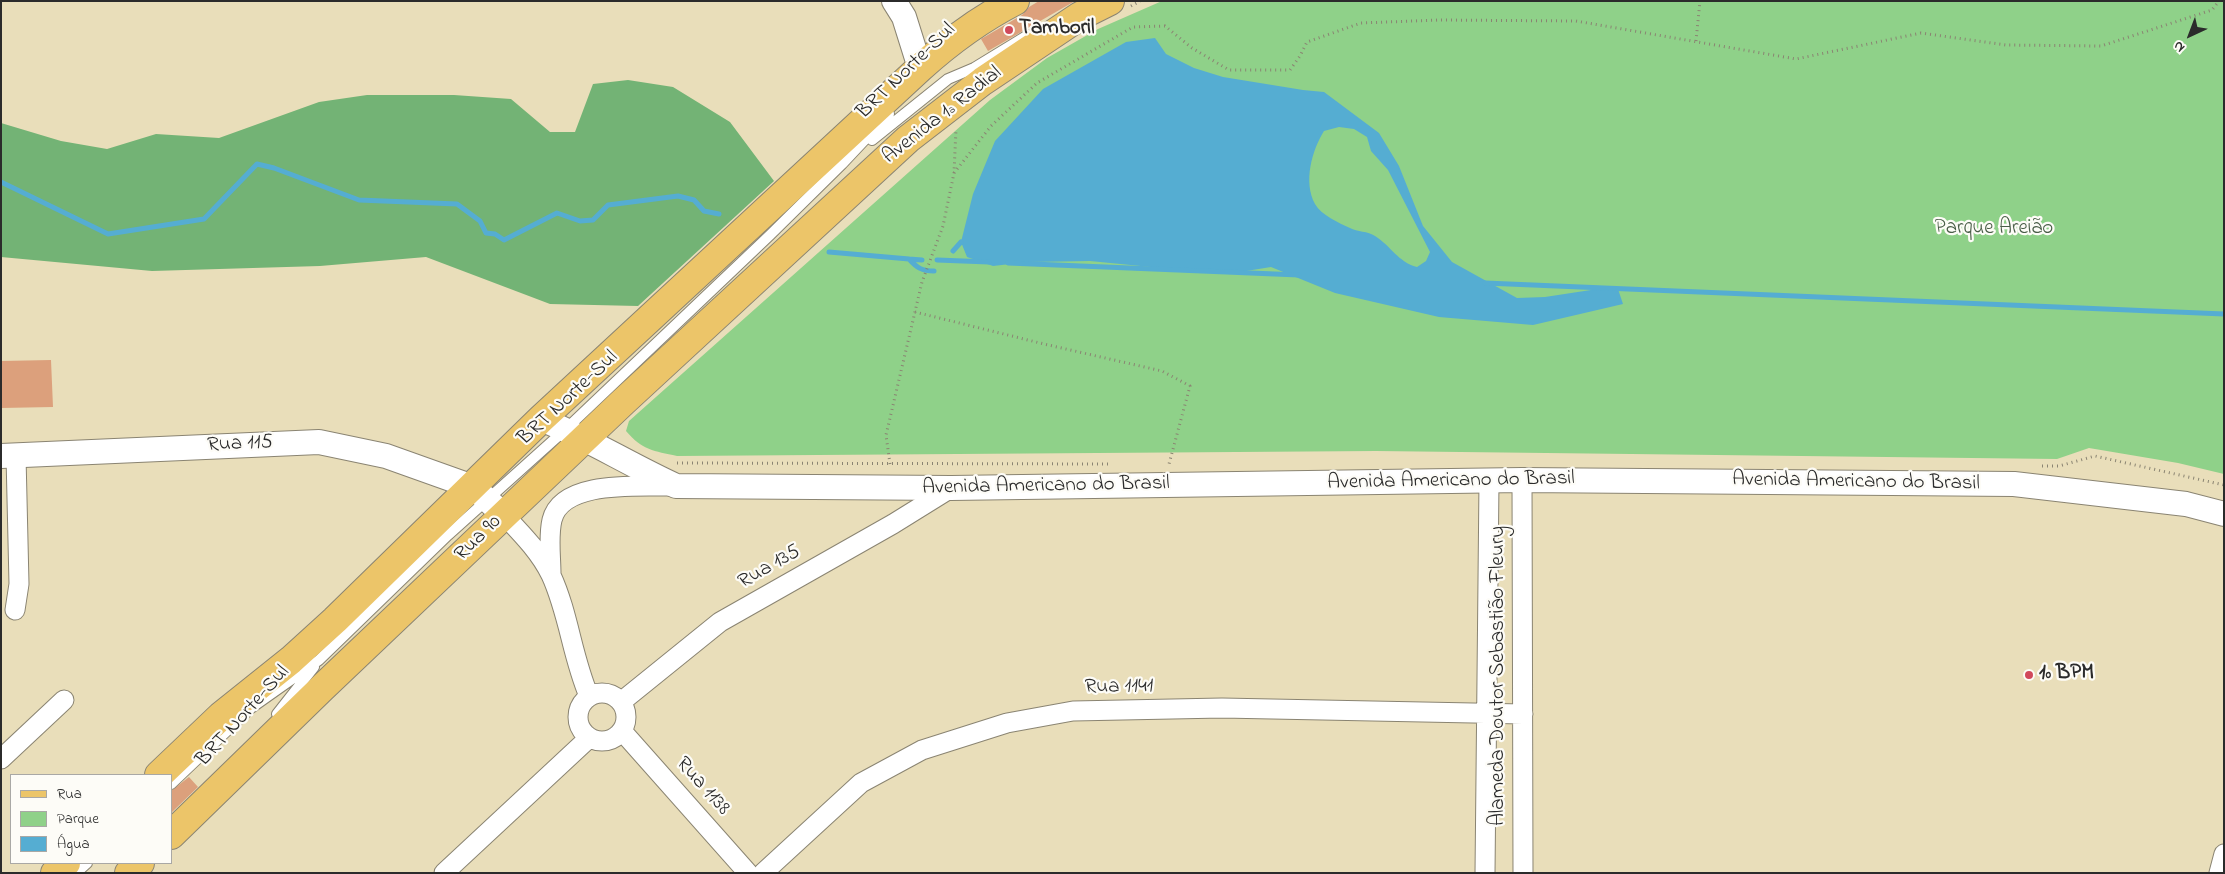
<!DOCTYPE html>
<html>
<head>
<meta charset="utf-8">
<style>
	body { margin:0 }
	#map { position:relative; width:2225px; height:874px; overflow:hidden; background:#e9deba; font-family:"Indie Flower",sans-serif }
	canvas { display:block }
	.frame { position:absolute; inset:0; border:2px solid #2b2b2b; pointer-events:none }
	.legend { position:absolute; left:10px; top:774px; width:162px; height:90px; box-sizing:border-box; background:#fdfcf7; border:1px solid #a9a8a5; margin:0; padding:6px 9px; list-style:none; font-size:15px; color:#2b2b2b }
	.legend li { display:flex; align-items:center; gap:10px; height:25px }
	.legend b { width:25px; border:1px solid #a9a8a5 }
	.north { position:absolute; left:2165px; top:10px; width:50px; height:50px; -webkit-text-stroke:4px #fdfcf7; paint-order:stroke; rotate:223deg; font-size:14px; font-weight:700; line-height:20px; text-align:center; color:#2b2b2b }
	.north::after { content:''; display:block; margin:auto; width:18px; height:22px; background:#2b2b2b; clip-path:polygon(50% 0,100% 100%,50% 72%,0 100%) }
</style>
</head>
<body>
<div id="map">
<canvas width="2225" height="874"></canvas>
<div class="frame"></div>
<ul class="legend">
<li><b style="height:6px;background:#ecc569"></b>Rua</li>
<li><b style="height:14px;background:#8fd189"></b>Parque</li>
<li><b style="height:14px;background:#55add2"></b>Água</li>
</ul>
<div class="north">N</div>
</div>
<script>
const g = document.querySelector('canvas').getContext('2d');
g.lineJoin = 'round';
function paint(path, color) { g.fillStyle = color; g.fill(path, 'evenodd'); }
function stroke(path, color, width, dash) { g.strokeStyle = color; g.lineWidth = width; g.lineCap = dash ? 'butt' : 'round'; g.setLineDash(dash || []); g.stroke(path); }
function drawText(font, color, halo, rows, align = 'center') {
  g.font = font + ' "Indie Flower",sans-serif'; g.lineWidth = 4.5; g.setLineDash([]); g.textBaseline = 'middle'; g.strokeStyle = halo; g.fillStyle = color; for (const [text, x, y, turn = 0] of rows) {
    g.save(); g.translate(x, y); g.rotate((+turn || 0) * Math.PI / 180); g.textAlign = isNaN(turn) ? turn : align; if (halo) g.strokeText(text, 0, 0); g.fillText(text, 0, 0); g.restore();
  }
}
paint(new Path2D(`
	M1162,1h1062v473l-46,-11 -89,-15 -32,11 -681,-8 -699,5c-23,-5 -35,-6 -51,-25l3,-10 361,-321 57,-42 51,-29z`), '#8fd189');
paint(new Path2D(`
	M628,80l45,7 57,35 44,59 -136,125 -88,-2 -124,-47 -106,9 -168,5 -151,-14v-134l60,18 46,8 49,-15 63,4 100,-36 48,-7h87l57,4 39,33h25l18,-48z`), '#73b375');
paint(new Path2D(`
	M1155,38l11,16 28,14 29,9 80,13 21,2 55,41 20,33 24,60 29,36 65,36 28,-1 72,-11 6,18 -90,21 -94,-8 -104,-24 -64,-26 -25,4 -44,1 -112,-11 -62,1 -35,4 -26,-9 -6,-15 12,-48 22,-53 48,-52 83,-47zM1339,127l15,2 13,8 4,14 17,19 42,82 -4,9 -9,6c-19,-5 -26,-21 -42,-31 -7,-5 -18,-4 -25,-8 -11,-5 -29,-13 -35,-24 -12,-22 -3,-54 9,-73z`), '#55add2');
stroke(new Path2D(`
	M1,182l107,52 96,-15 53,-55 17,4 85,32 98,4 23,17 6,12 9,1 9,6 53,-27 23,8 13,-1 15,-15 70,-9 16,4 10,11 15,3
	M953,251l8,-9
	M829,252l80,7c8,9 13,12 25,12
	M909,259l13,1
	M937,260l52,2
	M1008,263l291,12
	M1485,283l739,31`), '#55add2', 5);
paint(new Path2D(`
	M1039,1h36l-87,50 -7,-12 41,-24 7,-8z
	M51,360l2,47 -52,1v-47z
	M189,777l9,10 -27,26v-22z`), '#dca07c');
const service = new Path2D(`
	M872,140l76,-61 26,-11 54,-33
	M277,714l37,-47
	M171,784l80,-76 68,-48 129,-125 118,-106 204,-194 72,-71 47,-50
	M76,873l11,-10`);
const minor = new Path2D(`
	M1522,480l1,393
	M504,515c17,18 36,37 47,60 18,39 21,82 38,121
	M551,574c0,-17 -3,-37 1,-54 10,-41 89,-33 122,-34
	M15,610l4,-26 -3,-128
	M578 717a24 24 0 1 1 48 0a24 24 0 1 1-48 0Z
	M621,702l99,-80 173,-98 58,-36
	M622,731l126,142
	M1,759l63,-59
	M444,873l145,-135
	M763,873l98,-90 61,-33 85,-27 66,-12 149,-3 301,6
	M1485,873l4,-392
	M2219,873l5,-19`);
const tertiary = new Path2D(`
	M894,1l10,16 16,51
	M541,419c46,19 89,46 135,67l275,2 571,-8 492,4 172,20 38,10
	M1,456l318,-14 67,14 87,31 31,28`);
const primary = new Path2D(`
	M159,775l62,-59 70,-56 44,-40 206,-201 379,-351c30,-27 60,-49 95,-67
	M171,835l151,-147 301,-286 285,-263 75,-58 97,-65 30,-15
	M55,873l11,-10
	M129,873l11,-10`);
stroke(service, '#8a8472', 12);
stroke(minor, '#8a8472', 21);
stroke(tertiary, '#8a8472', 26);
stroke(primary, '#8a8472', 30);
stroke(new Path2D(`
	M1131,6l9,-5
	M1696,41l4,-40
	M954,173l37,-47 46,-43 96,-56 32,-1 27,22 37,22h61l10,-14 7,-14 54,-19 79,-3 136,1 220,38 125,-26 85,12 95,1 111,-36 7,-9
	M915,312l129,32 118,27 28,15 -21,78
	M677,463l433,1
	M890,464l-4,-29 36,-153 21,-56 11,-53 2,-44
	M2042,466h17l36,-10 129,29`), '#8a8472', 3, [1, 4]);
stroke(service, '#fff', 10);
stroke(minor, '#fff', 19);
stroke(tertiary, '#fff', 24);
stroke(primary, '#ecc569', 28);
for (const [x, y, r, color] of [
	[1009,30,5,"#d1495b"],
	[2029,675,5,"#d1495b"]
]) { const dot = new Path2D(); dot.arc(x, y, r, 0, 2 * Math.PI); g.fillStyle = color; g.fill(dot); stroke(dot, '#fdfcf7', 2); }
drawText('bold 21px', '#2b2b2b', '#fdfcf7', [
	["Tamboril",1019,30],
	["1º BPM",2039,675]
], 'left');
drawText('21px', '#2b2b2b', '#fdfcf7', [
	["BRT Norte-Sul",907,72,-44],
	["Avenida 1ª Radial",943,116,-38],
	["BRT Norte-Sul",569,399,-43],
	["Rua 115",240,445,-3],
	["Avenida Americano do Brasil",1451,482,-1],
	["Avenida Americano do Brasil",1856,483,1],
	["Avenida Americano do Brasil",1046,487,-1],
	["Rua 90",479,539,-45],
	["Rua 135",770,568,-30],
	["Alameda Doutor Sebastião Fleury",1500,676,-90],
	["Rua 1141",1119,688,-1],
	["BRT Norte-Sul",244,717,-48],
	["Rua 1138",702,787,48]
]);
drawText('21px', '#495d47', '#fdfcf7', [
	["Parque Areião",1994,230]
]);
</script>
</body>
</html>
